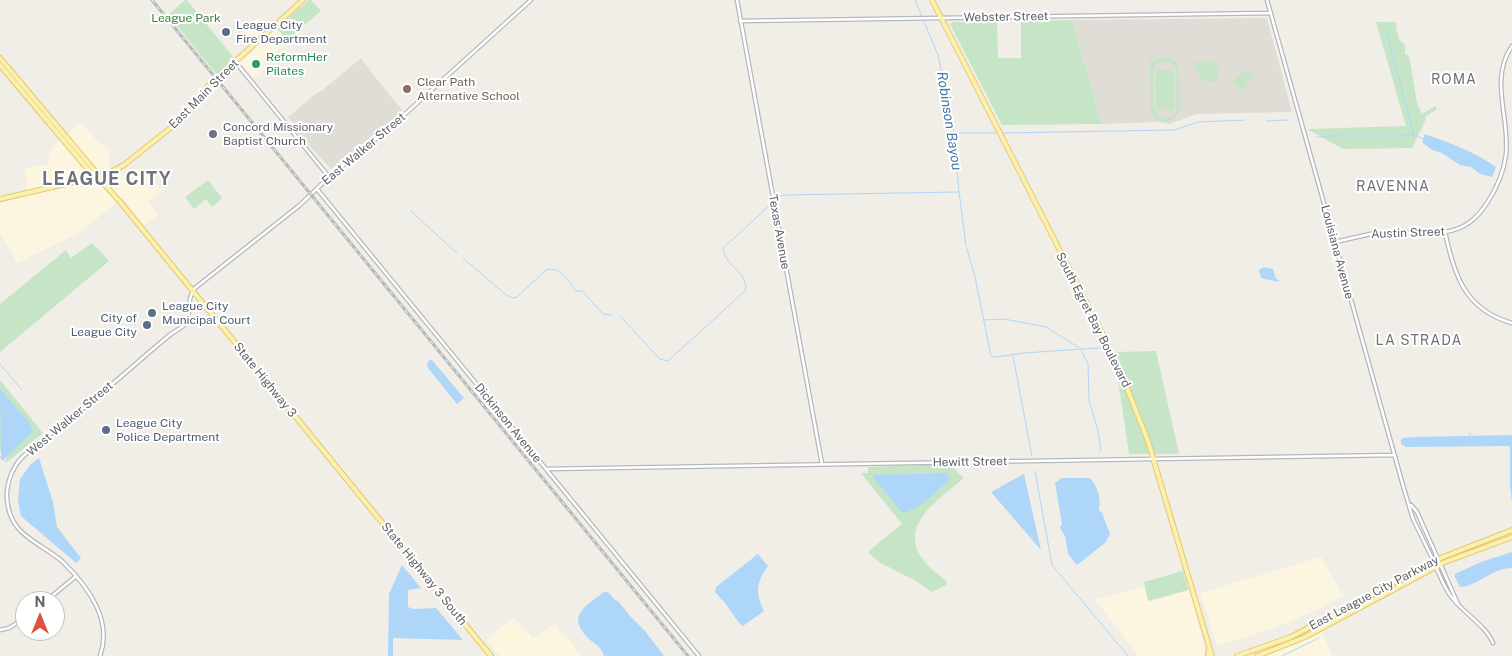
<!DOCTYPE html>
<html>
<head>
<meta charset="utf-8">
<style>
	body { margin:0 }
	#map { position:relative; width:1512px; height:656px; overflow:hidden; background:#f0eee7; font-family:"Public Sans",sans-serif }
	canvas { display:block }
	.north { position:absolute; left:15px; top:591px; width:50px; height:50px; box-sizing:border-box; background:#fff; border:1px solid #bfc0c2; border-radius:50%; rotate:0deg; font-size:14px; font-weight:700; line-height:20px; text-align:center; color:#5f6266 }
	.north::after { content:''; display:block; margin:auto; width:18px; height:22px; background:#de503f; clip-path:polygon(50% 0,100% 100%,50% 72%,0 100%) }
</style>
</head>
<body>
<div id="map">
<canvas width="1512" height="656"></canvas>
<div class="north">N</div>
</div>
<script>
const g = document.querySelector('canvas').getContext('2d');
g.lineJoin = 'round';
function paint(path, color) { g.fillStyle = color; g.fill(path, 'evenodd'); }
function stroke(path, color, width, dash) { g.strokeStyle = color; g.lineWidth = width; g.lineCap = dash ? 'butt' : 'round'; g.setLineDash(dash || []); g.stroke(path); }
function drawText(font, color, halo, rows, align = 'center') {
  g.font = font + ' "Public Sans",sans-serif'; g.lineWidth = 4; g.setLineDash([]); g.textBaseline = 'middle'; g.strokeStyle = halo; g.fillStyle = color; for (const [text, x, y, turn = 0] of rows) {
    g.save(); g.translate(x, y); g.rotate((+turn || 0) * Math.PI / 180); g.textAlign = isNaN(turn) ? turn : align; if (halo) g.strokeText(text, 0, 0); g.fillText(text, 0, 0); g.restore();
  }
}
paint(new Path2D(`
	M257,18l13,15 6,-4 11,13 -24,22 3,4 -12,10 -13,-15 15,-14 -15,-16z
	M81,123l18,20 11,6v20l3,7 28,-8 21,22 -14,12 10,13 -14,10 -22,-27 -43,35 -62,30 -17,-31v-29l28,-7 -3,-28 22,-3 5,-18z
	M1321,557l22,39 -26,14 -46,19 -54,17 -17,-53z
	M1145,586l5,16 40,-12 16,66h-67l-44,-56z
	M513,617l20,21 22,-14 27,32h-82l-14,-16z
	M1321,631l12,25h-67l36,-15z`), '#fcf6e0');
paint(new Path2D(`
	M1267,18l25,94 -95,2 -28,10 -11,-2 -56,2 -30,-104z
	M361,58l14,19 28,34 -72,58 -33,-36 2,-2 -12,-14 29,-24 8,-4v-1z`), '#dfddd6');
paint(new Path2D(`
	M185,0h2l47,58 -17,17 -49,-60z
	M309,0h2l10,11 -34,29 -10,-12z
	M1072,20l30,104 -100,1 -52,-101 3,-2 44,-1 1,37h23v-37z
	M1376,22h20c0,7 1,19 9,22v10l4,1 8,48 5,11 13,-8 2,3 -12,8 1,2 -14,29 -69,1 -36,-20 99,-3z
	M1168,57l8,5 3,9 1,38 -6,10 -10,3 -9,-4 -4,-8 -1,-50h3l1,2 5,-4zM1161,61l10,1 5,8v41l-3,5 -6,3 -9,-3c-6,-7 -6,-38 -4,-47 1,-4 3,-6 7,-8z
	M1212,60l4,3 3,18c-15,3 -23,-5 -25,-19z
	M1156,70h18v39h-18z
	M1247,70l7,7 -13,14 -9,-9z
	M208,180l14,18 -10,9 -6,-8 -12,10 -9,-12z
	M92,243l17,18 -109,91v-48l66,-54 5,8z
	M1156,351l23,103h-50l-15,-102z
	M0,380l43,53 -37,30v-11l-6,-2z
	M949,464l15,14c-22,19 -66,46 -42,80 6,10 17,16 25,24l-1,3 -14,7 -16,-11 -37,-19 -10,-9 1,-3 32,-26 -41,-51h7v-6z
	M1183,571l5,19 -40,11 -4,-19z`), '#c6e5c7');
paint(new Path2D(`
	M1425,134c25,9 50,18 71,33l-4,10 -12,-3 -9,-7 -11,-2 -18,-12 -10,-3 -10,-8z
	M1264,267l9,2 3,10 3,1 -1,2 -17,-4 -2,-8z
	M431,359l33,39 -7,6 -29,-36 -1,-5z
	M0,389l30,35 3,8 -29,27 -3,1z
	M1512,435v67l-2,-16v-40l-104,1 -5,-3v-4l2,-2 11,-1z
	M39,458l14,44 4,25 24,31 -5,5 -55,-47 -3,-16 2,-21 10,-14z
	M946,473l2,2 1,5c-13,13 -27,26 -44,33l-4,-2 -28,-34 2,-2z
	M1024,474l17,76 -50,-58z
	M1062,478h28c8,9 11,21 9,32l3,3 8,21 -4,8 -29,23 -9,-11 -3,-18 -5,-8 2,-4 -7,-41z
	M1512,552v16c-20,0 -36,19 -52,19l-5,-10v-3l26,-12z
	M758,554l10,12c-12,17 -13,26 -4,45l-21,15 -4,-3 -14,-20 -10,-11 1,-5z
	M402,565l19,23 -13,2v17l5,2 23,-1 27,32 -70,-2v18h-5l1,-62z
	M604,592h4l7,8 3,1 13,16 14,14 19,25h-60c-4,-11 -7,-10 -15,-17 -24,-23 -3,-33 15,-47z`), '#aed6f9');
stroke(new Path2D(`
	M915,0l23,55 16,78 5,59 7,54
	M1388,27l-2,4 28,104
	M1266,121l22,-1
	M954,133h44
	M1002,133l172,-3 24,-8 47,-2
	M1317,137l15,-1h69l9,-2 15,5
	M779,197l5,-2 174,-3
	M410,210l16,15 31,28
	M967,249l8,28 16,79 4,1 30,-4 56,-4 7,15 1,36 9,31 3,19 -2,3
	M463,258l43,37 7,3 4,-1 29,-27c13,-5 23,12 30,21h6l21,23 9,1
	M620,316l40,43 8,2 77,-70c5,-18 -21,-25 -22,-43l46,-42
	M984,320l20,-1 42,8 35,22 20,-1
	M1013,356l19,100
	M0,364l22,26
	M1469,433l2,3
	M0,457l5,4
	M1035,471l17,94 76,91
	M1282,656l37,-18`), '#aed6f9', 1);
const minor = new Path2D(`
	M737,0l85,464
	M1267,0l137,489 9,30 21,43
	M740,21l531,-8
	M236,61l2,4 91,112
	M317,189l382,467
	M1445,232c9,43 20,78 67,91
	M1335,242l40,-9 70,-1c19,-3 31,-12 42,-29 10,-15 17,-31 19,-49 4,-36 -17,-75 6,-108
	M546,469l848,-14
	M1411,505l6,7 41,92
	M1436,567c5,11 9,23 17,32 11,14 34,28 40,44
	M46,601l29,-24
	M0,630l9,-2 16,-10
	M100,656c13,-36 -12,-69 -36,-93 -24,-22 -55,-26 -57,-65 -1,-10 3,-24 9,-33 5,-9 16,-16 24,-23 17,-13 34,-26 51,-40 27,-22 53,-46 80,-68 4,-3 11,-6 14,-10 8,-10 0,-23 10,-36l105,-83 29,-28 65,-53 137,-124`);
const major = new Path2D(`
	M932,0l170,333 23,50 23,58 64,215
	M0,58l95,113 2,5
	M0,65l90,107 7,4 24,27 370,453
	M0,199l105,-24 19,-10 59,-47 25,-32 95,-86
	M1208,656l1,-8
	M1237,656l54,-19 152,-80 69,-27
	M1257,656l48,-19 140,-75 67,-25`);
stroke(minor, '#b4b7bb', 5);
stroke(major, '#e8c868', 6);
stroke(minor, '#fff', 2.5);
stroke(major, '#faf0b2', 4);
const rail = new Path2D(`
	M152,0l536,656`);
stroke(rail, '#b5b6b6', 3);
stroke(rail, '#fff', 1, [4]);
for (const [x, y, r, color] of [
	[226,32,5,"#5c6f8a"],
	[256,64,5,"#2e9e5b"],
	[407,89,5,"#8d6e63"],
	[213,134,5,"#6b7280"],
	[152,313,5,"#5c6f8a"],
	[147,325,5,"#5c6f8a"],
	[106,430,5,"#5c6f8a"]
]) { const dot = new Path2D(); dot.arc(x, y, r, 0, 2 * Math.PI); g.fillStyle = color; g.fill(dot); stroke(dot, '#fff', 2); }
drawText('12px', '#5f6266', '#fff', [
	["Webster Street",1006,17,-1],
	["East Main Street",204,94,-45],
	["East Walker Street",364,149,-40],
	["Texas Avenue",779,232,80],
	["Austin Street",1408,233,-2],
	["Louisiana Avenue",1337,252,75],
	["South Egret Bay Boulevard",1093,320,63],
	["State Highway 3",265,380,51],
	["West Walker Street",70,419,-40],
	["Dickinson Avenue",508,423,51],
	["Hewitt Street",970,462,-1],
	["State Highway 3 South",424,574,51],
	["East League City Parkway",1374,593,-28]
]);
drawText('12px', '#3b8140', '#fff', [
	["League Park",186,18]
]);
drawText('12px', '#4e5e75', '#fff', [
	["League City",236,25],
	["Fire Department",236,39],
	["League City",162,306],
	["Municipal Court",162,320],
	["City of",137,318,"right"],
	["League City",137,332,"right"],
	["League City",116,423],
	["Police Department",116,437]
], 'left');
drawText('12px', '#27864d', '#fff', [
	["ReformHer",266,57],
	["Pilates",266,71]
], 'left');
drawText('12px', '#785e54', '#fff', [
	["Clear Path",417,82],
	["Alternative School",417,96]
], 'left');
drawText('12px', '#5b616d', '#fff', [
	["Concord Missionary",223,127],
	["Baptist Church",223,141]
], 'left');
g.letterSpacing = '1px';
drawText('14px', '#707478', '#fff', [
	["ROMA",1454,80],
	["RAVENNA",1393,187],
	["LA STRADA",1419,341]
]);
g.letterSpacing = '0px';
drawText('italic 14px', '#4b77ab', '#fff', [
	["Robinson Bayou",949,121,81]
]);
g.letterSpacing = '1px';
drawText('bold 18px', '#707478', '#fff', [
	["LEAGUE CITY",107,179]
]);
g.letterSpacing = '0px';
</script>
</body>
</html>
